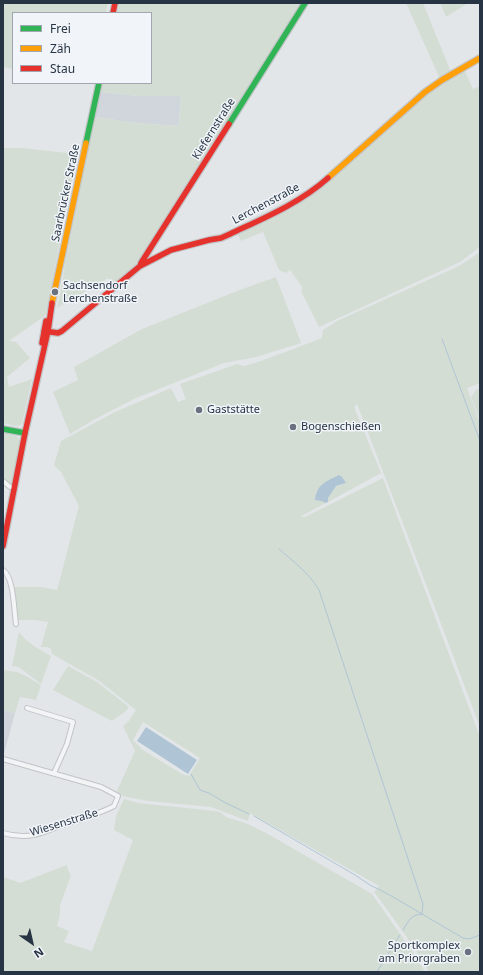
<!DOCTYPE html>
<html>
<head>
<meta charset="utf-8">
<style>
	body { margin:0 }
	#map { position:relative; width:483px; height:975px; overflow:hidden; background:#e3e6e9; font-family:"Noto Sans",sans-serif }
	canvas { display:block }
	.frame { position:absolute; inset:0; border:4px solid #273444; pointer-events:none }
	.legend { position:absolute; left:12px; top:12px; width:140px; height:72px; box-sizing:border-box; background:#f1f4f8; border:1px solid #a0a7b0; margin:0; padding:5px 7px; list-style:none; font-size:12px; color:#273444 }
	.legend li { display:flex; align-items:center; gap:8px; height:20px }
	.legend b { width:20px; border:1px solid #a0a7b0 }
	.north { position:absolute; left:12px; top:923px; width:40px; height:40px; -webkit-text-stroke:3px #f1f4f8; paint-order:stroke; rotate:146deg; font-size:11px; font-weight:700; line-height:16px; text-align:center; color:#273444 }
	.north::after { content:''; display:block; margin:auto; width:14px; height:18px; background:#273444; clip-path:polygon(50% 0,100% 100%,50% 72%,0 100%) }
</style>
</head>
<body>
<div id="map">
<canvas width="483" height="975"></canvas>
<div class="frame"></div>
<ul class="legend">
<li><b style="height:5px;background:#30b455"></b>Frei</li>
<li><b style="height:5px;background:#ff9f0a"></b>Zäh</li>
<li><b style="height:5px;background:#e5322d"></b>Stau</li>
</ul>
<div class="north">N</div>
</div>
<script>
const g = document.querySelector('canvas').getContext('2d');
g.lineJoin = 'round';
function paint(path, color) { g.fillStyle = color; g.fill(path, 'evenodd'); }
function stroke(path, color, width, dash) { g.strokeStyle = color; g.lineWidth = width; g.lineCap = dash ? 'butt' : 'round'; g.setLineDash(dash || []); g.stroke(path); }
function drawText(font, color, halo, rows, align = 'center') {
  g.font = font + ' "Noto Sans",sans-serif'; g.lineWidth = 3; g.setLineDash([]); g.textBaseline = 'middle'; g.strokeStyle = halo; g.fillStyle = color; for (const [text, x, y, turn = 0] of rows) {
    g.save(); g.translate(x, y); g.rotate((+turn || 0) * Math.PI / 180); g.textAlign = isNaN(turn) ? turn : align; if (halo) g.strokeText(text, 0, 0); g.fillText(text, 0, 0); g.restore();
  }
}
paint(new Path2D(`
	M100,92l40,4h41l-2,30 -44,-3 -40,-6z
	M3,710l12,3 -11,41 -1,-1z`), '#d1d6dc');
paint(new Path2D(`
	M3,3h105l-2,10h-93v56l-10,-2z
	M119,3h183l-167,263 -21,19 -6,-7 -51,30 6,-30 2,-16 30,-145 40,6 44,3 2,-30h-41l-40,-4 2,-9h49v-70h-34z
	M406,3h17l28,69 -11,7z
	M440,3h28l-22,14z
	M464,69l9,20 7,-3v161l-20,15 -141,65 -18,-36 2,-3 -13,-18 -4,3 -7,-3 -16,-38 -22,9 -4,-8 64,-33 124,-106z
	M3,148h19l55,6 -31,161 -37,26 7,1 14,16 -23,19 2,10 23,-8 -10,45c-5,4 -13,0 -19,-1z
	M480,252v131l-13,5 13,35v304l-73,-193 -50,-130 -3,3 27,66 -53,29v-4l8,-12 10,-3 -24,1 -6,9v7l5,1 5,2 -25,13 4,1 78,-39 97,259v235h-51c-16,-28 -36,-54 -55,-80l5,-6 -129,-73 -2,8 -37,-14 -63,-6 -21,-4 -11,-4 19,-42 -12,-25 6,-5 7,-11 -38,-30 -46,-26 -1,-5 -3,-2h-7l7,-25 -13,-2h-19l-3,-33h28l16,3 22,-84 -18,-34 -7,-7 7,-24 54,-29 56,-24 7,14 8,-3 -6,-15 57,-20 6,2 12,-3 33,-12 34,-13 1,-8 16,-10 120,-54zM143,722l57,36 -11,18 -7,-2 -39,-24 -10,-10z
	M276,277l25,66 -45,14 -32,6 -90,36 -37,19 -27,16 -17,-42 25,-12 -4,-13 68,-38 95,-38z
	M480,388v32l-9,-23 5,-7z
	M3,433l13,3 4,3v3l-9,45 -8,-8z
	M19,632c8,11 20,17 32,24l-10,28 -22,-17 -7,-1z
	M68,666l29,16 32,25 -3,4 -14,10 -59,-31z
	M3,670l14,2 9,4 15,9 -5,15 -16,-3 -5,16 -12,-3z
	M124,799l14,4 68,7 14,2 6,5 22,7 20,10 104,60 45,64 8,14h-422v-92l1,-3 16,6 47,-18 1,5 3,5 -11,31v9l-3,11 12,5 -5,11 28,9 41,-111 -19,-10 2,-14z`), '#d4ddd3');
paint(new Path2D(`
	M339,475l3,2 4,6 -10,3 -8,12v4l-2,1 -5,-2 -6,-1c2,-16 10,-18 24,-25z
	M146,727l51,33 -9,14 -51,-33z`), '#afc5d6');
stroke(new Path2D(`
	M442,339l38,102
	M279,549c16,14 29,23 40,41l104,314 -1,10
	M191,774l9,16 9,3 15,9 25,12
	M254,816l101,59 15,10 18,9 34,20
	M403,930c6,-9 7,-15 19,-16l41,24 6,1 11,-4
	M377,972l23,-37`), '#afc5d6', 1);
const street = new Path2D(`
	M3,481l7,6
	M3,570c11,7 11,41 13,54
	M27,708l46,14 -6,22 -13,29
	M3,759l98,28 17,9 -4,10 -4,2c-17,8 -35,13 -53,19 -7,3 -15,6 -23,8 -11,2 -21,1 -31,-2`);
const fast = new Path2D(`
	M229,124l76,-121
	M86,143l13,-60
	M3,429l22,4`);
const slow = new Path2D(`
	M328,178l97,-86 17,-12 38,-22
	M52,303l34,-160`);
const jam = new Path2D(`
	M113,13l2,-10
	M140,266l1,-3 88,-139
	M44,331l14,2 4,-2 78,-65 31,-16 38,-10 12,-2 9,-4c34,-16 70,-31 98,-56
	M42,343l4,-22
	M3,546l22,-113 23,-102 4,-28`);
stroke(street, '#c1c4c7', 6);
stroke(fast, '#c1c4c7', 8);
stroke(slow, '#c1c4c7', 8);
stroke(jam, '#c1c4c7', 8);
stroke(street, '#f3f4f5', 4);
stroke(fast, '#30b455', 5.5);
stroke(slow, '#ff9f0a', 5.5);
stroke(jam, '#e5322d', 5.5);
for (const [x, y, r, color] of [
	[55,292,4,"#69727e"],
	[199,410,4,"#69727e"],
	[293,427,4,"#69727e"],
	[468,952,4,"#69727e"]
]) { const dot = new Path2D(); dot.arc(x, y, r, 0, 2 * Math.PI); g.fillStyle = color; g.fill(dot); stroke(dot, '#f1f4f8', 1.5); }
drawText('11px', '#273444', '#f1f4f8', [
	["Kiefernstraße",214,129,-58],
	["Saarbrücker Straße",66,193,-78],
	["Lerchenstraße",266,204,-28],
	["Wiesenstraße",64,823,-17]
]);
drawText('11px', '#273444', '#f1f4f8', [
	["Sachsendorf",63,286],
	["Lerchenstraße",63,299],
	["Gaststätte",207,410],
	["Bogenschießen",301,427],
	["Sportkomplex",460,946,"right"],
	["am Priorgraben",460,959,"right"]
], 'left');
</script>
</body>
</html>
